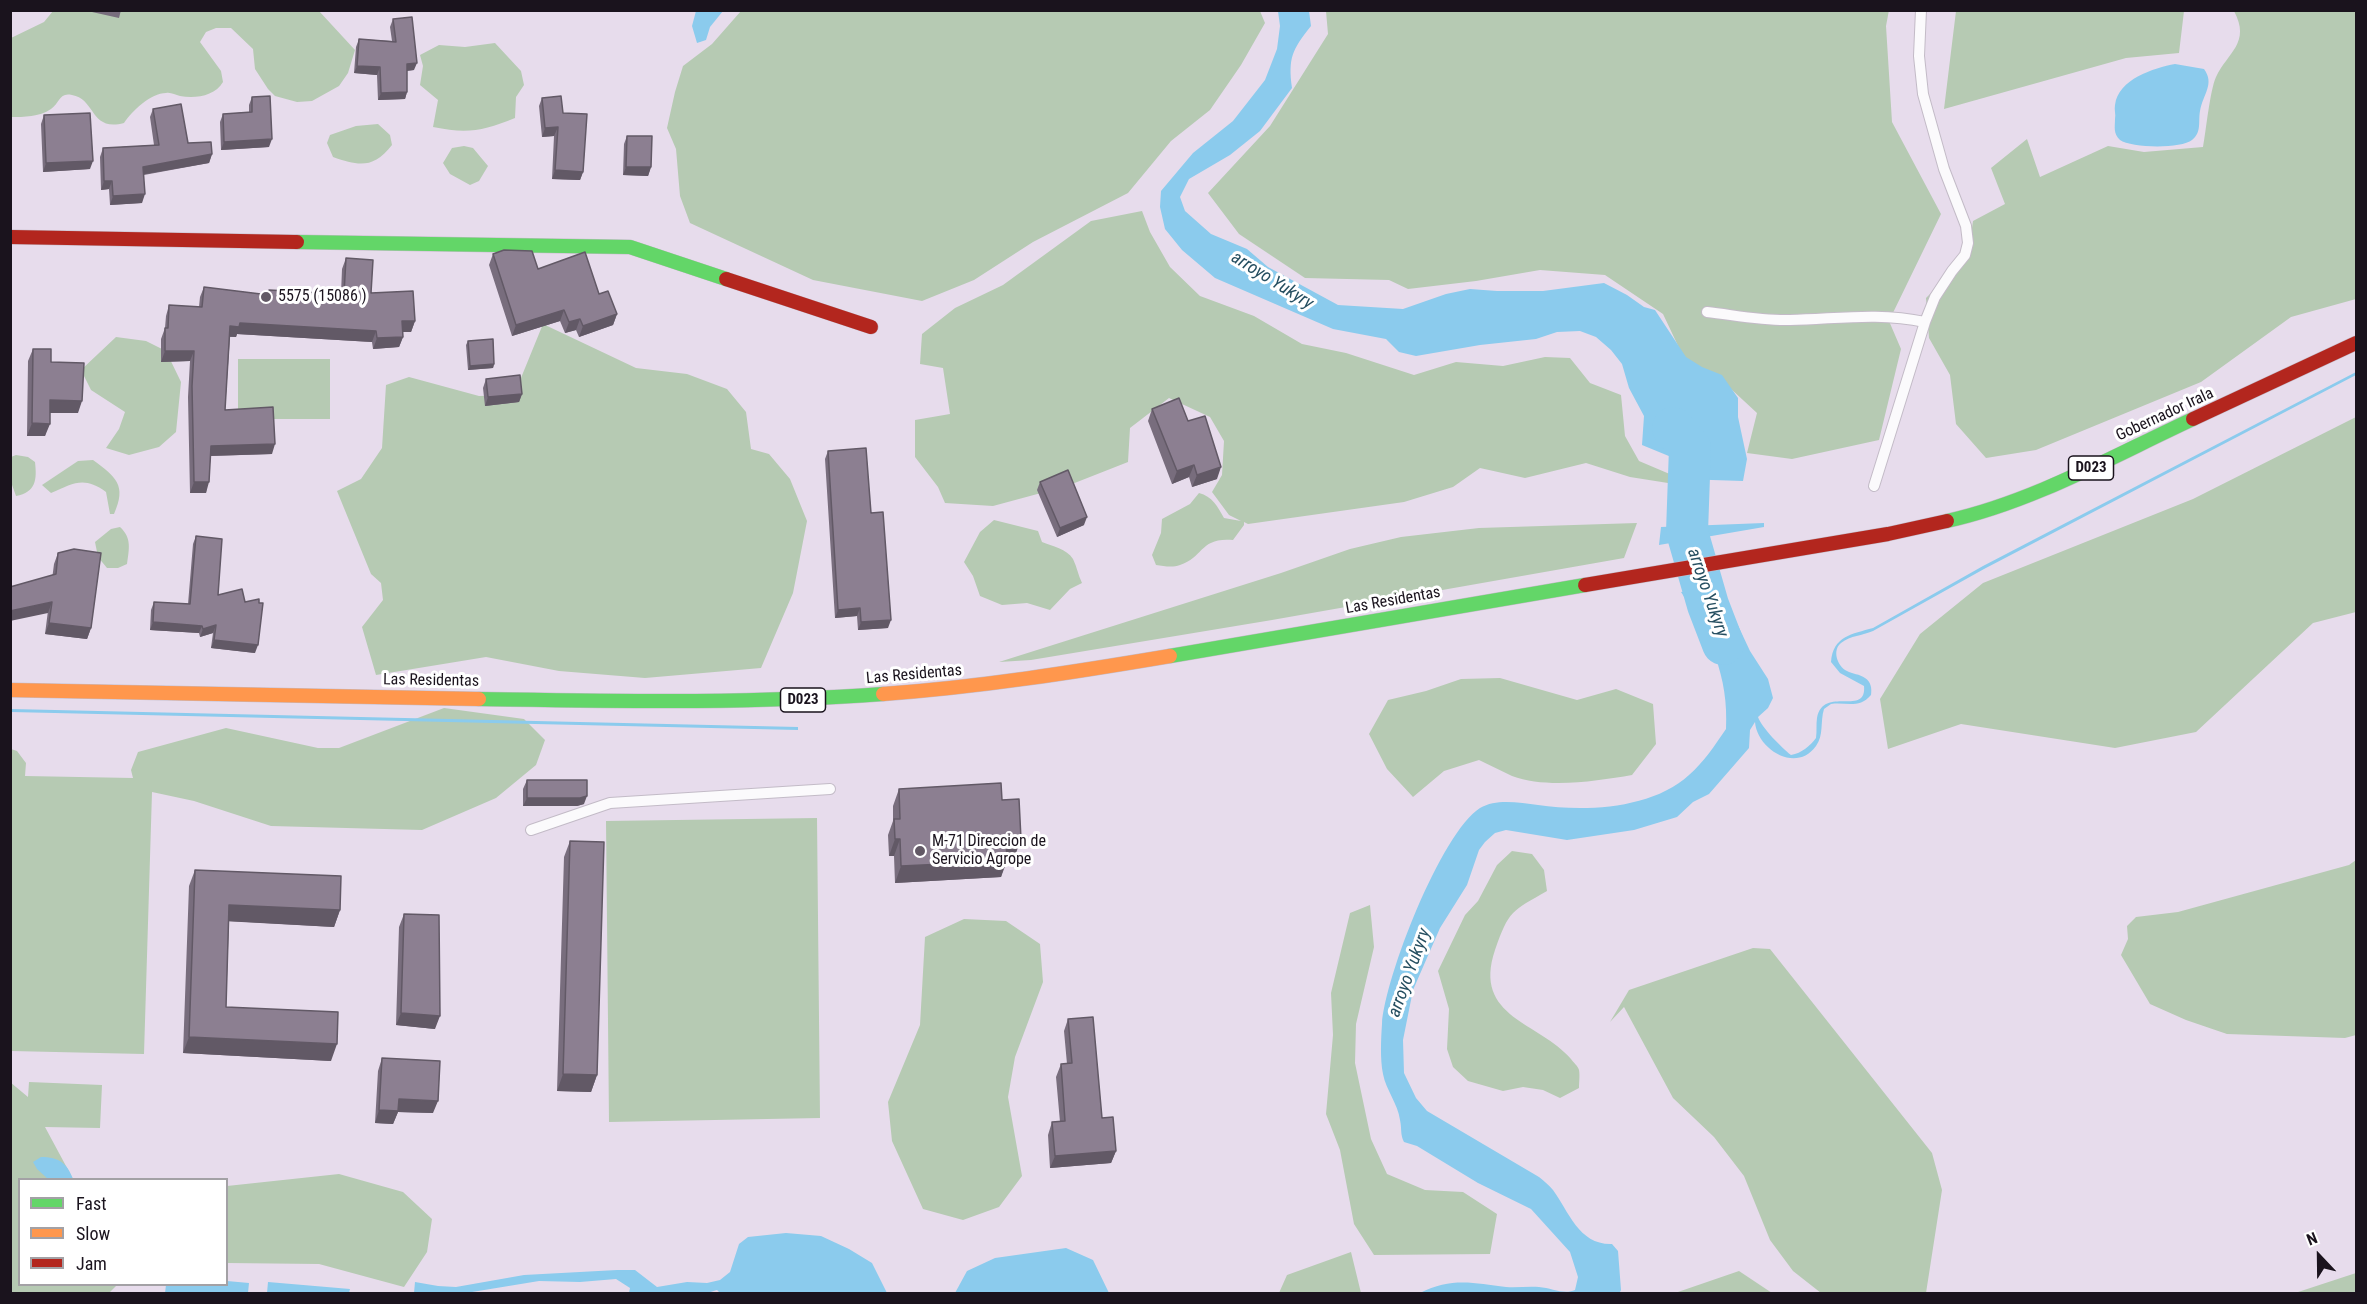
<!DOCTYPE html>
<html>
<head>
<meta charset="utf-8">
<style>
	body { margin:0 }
	#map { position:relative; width:2367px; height:1304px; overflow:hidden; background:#e7dcec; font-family:"Roboto Condensed",sans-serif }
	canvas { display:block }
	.frame { position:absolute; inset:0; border:12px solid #1a131d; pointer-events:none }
	.legend { position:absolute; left:18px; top:1178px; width:210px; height:108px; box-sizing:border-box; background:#fff; border:2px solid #a3a1a5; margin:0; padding:8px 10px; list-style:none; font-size:18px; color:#1a131d }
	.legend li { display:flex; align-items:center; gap:12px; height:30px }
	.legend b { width:30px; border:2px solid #a3a1a5 }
	.north { position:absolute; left:2289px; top:1226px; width:60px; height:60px; -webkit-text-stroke:4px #fff; paint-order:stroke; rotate:338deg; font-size:16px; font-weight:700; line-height:24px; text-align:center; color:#1a131d }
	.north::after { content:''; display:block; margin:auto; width:21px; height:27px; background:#1a131d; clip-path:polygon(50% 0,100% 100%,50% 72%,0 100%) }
</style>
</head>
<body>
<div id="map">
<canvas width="2367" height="1304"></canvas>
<div class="frame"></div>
<ul class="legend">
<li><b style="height:8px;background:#63d668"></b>Fast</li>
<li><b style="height:8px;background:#ff974d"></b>Slow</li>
<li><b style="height:8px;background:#b3261e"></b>Jam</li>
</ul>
<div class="north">N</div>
</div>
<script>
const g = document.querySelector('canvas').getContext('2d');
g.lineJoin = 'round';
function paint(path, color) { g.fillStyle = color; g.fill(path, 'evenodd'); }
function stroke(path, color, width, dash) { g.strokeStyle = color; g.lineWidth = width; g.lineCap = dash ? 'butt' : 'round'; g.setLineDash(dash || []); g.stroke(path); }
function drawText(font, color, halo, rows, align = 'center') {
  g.font = font + ' "Roboto Condensed",sans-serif'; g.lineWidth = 6; g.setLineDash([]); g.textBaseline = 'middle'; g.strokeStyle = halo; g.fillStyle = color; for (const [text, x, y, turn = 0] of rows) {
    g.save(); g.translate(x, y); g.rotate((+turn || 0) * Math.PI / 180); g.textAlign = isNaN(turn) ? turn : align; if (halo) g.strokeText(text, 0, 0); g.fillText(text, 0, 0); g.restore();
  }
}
paint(new Path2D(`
	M1889,10l-3,16 6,96 49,92 -52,107 12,28 -22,91 -87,19 -45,-6 10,-40 -40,-37 -28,-7 -26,-55 -58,-39 -65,-5 -64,11 -68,8 -19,-9 -84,-2 -66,-44 -31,-41 62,-67 58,-92 -2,-23z
	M53,11h266l36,39 -7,23 -9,13 -27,15 -15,1 -22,-6 -7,-7 -13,-20 -2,-20 -22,-21h-15l-10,4 -6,10 21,29 2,11c-8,14 -28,17 -43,14 -5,-1 -9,-4 -14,-3 -15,0 -34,18 -42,30 -34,9 -28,-24 -52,-28 -13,-3 -12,8 -21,14 -12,8 -27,8 -40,8v-79l33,-16z
	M1260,11l5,12 -24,42 -31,45 -39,31 -43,52 -95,49 -59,38 -52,21 -109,-21 -123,-57 -10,-27 -4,-47 -9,-21 8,-36 8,-26 29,-22 29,-33z
	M1956,11v-1l228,1 -5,42 -53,5 -182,51z
	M2234,11h122v288l-65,18 -90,65 -165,68 -50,8 -30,-34 -6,-49 -21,-37 -3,-40 42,-42 5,-35 32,-17 -14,-36 36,-29 13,38 68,-31 36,6 59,-5c3,-16 7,-57 13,-70 12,-25 35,-34 18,-66z
	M495,43l26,28 3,14 -8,12 -1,21c-32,13 -48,16 -82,9l5,-27 -18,-15 3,-19 -3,-11 19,-10 26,2z
	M378,124l12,11 2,10c-19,24 -33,21 -59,12l-6,-14 3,-8 26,-9z
	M464,146l9,2 15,18 -9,15 -9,4 -20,-11 -7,-11 9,-15z
	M1142,211l8,21 20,35 30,29 54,20 48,28 44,9 68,22 42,-13 47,4 42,-9 25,1 20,25 31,12 4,41 14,25 33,14 -4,8 -38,-6 -44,-14 -61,15 -45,-10 -27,19 -49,15 -156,22 -4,-2v3l-11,15c-33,-3 -29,17 -53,25 -8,3 -16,1 -24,0l-4,-10 9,-22 1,-14 28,-15 9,-11c13,3 19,14 25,25l17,3 -12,-6 -17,-23 10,-17 2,-34 -14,-24 -41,-19 -39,30 -2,34 -61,24 -74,20 -48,-3 -7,-16 -23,-30v-37l35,-6 -7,-46 -23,-4 2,-30 33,-26 48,-23 88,-64z
	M543,324l93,44 51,6 40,15 19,23 5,37 18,5 21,25 17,42 -14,72 -32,75 -116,10 -86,-7 -73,-14 -110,18 -14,-48 21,-27 -2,-17 -10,-9 -34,-83 24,-12 21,-31 4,-63 23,-8 70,19 35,-1z
	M116,337l30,4 20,10 15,31 -5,50 -17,15 -30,8 -23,-7 13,-19 6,-17 -34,-22 -10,-20z
	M238,359h92v60h-92z
	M2356,417v195l-43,11 -117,109 -81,16 -154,-24 -73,25 -8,-50 40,-65 63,-51 210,-84z
	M16,455l12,2 7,5c2,18 1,30 -19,34l-5,-14v-25z
	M93,460c23,17 34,25 21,54h-4l-4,-22c-22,-16 -32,-9 -55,1l-9,-8 36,-24z
	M994,520l44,11 4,11c10,4 25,7 31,17 4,8 5,16 9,24l-12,6 -20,21 -23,-7 -25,2 -22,-9 -7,-20 -9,-14 16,-30z
	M1637,523l-13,35 -352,62 -241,40 -32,2 282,-89 69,-24 51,-12 78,-9z
	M120,527c12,11 9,22 7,37l-9,4h-11l-9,-11 -3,-15 16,-13z
	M1500,678l77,22 39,-11 37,15 3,40 -24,31c-35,6 -85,14 -120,1 -11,-5 -22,-11 -33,-16l-35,11 -31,26 -26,-28 -18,-35 19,-34 38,-9 35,-12z
	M444,708l80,11 21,21 -9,25 -40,33 -74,32 -151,-4 -77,-25 -42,-9 -8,262 -133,-3v-302l6,2 9,12 -1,13 108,2 -2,-8 7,-18 88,-24 92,20h21z
	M817,818l3,300 -211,4 -3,-301z
	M1512,851l20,3 12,16 3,21c-35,20 -38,19 -52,59 -23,68 45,72 76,109 2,3 7,7 8,11 1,5 0,13 0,18l-19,10 -17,-8 -20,-3 -20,4 -35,-10 -15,-14 -6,-18 2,-40 -11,-38 27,-56 13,-14 19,-36z
	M2356,860v175l-11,3 -118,-4 -41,-14 -36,-16 -29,-49 7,-16 -1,-13 9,-9 42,-5 171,-47z
	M1370,905l4,42 -18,77 -1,39 16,76 16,35 38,16 38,2 34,22 -7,40 -116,1 -20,-31 -14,-74 -14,-36 7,-79 -2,-42 19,-80z
	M964,919l42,2 34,23 3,38 -28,75 -7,40 14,79 -23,31 -36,13 -40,-11 -31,-68 -4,-39 32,-77 5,-88z
	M1753,948l17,1 162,204 10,37 -16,103h-105l-28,-22 -23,-31 -26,-64 -30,-39 -41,-39 -49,-91 -14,15 19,-32z
	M10,1082l18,15 1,-15 73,3 -2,43 -55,-1 28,52 -53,1v104l97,1 -8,8h-98z
	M339,1174l64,18 29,27 -5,33 -23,35 -85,-23 -92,-1v-77z
	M1351,1252l10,41h-82l8,-18z
	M1739,1271l33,22h-97z
	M2356,1273v20h-61z`), '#b6cab3');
paint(new Path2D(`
	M696,11h27l-13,16 -4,13 -9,3 -5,-17z
	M1278,11h31l2,15c-19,24 -23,32 -19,62l-32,43 -30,24 -41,24 -9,18 5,14 26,23 36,15 21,18 70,38 65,4 43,-15 24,-5 27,2h46l61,-8 23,12 17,12 11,3 31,47 16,10 20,8 16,23v19l9,42 -4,22 -62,-2v-18l-39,-16 2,-29 -15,-28 -7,-24 -11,-14 -15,-13 -16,-6 -23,1 -21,7 -56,6 -64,11 -17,-4 -13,-13 -53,-10 -118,-51 -33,-28 -17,-21 -5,-22 1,-16 32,-38 40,-32 32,-41 12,-31 3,-23z
	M2175,64l29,5c11,15 -1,25 -4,42 -2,11 2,21 -8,29 -11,9 -61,8 -72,0 -7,-7 -5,-13 -5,-21 1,-5 -1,-9 0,-14 3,-26 39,-37 60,-41z
	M2356,372v3l-372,194 -111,62c-11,5 -22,4 -32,12 -9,7 -4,23 6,28 5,3 13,3 18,7 6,4 7,10 6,17 -12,14 -24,7 -40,9l-7,5c-4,13 0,26 -8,37 -20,28 -59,3 -61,-24l-5,8 -1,18 -40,46 -16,8 -16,15 -43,13 -67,10 -61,-10 -11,3 -10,9 -6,8 -12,35 -27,43 -27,62 -10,50 1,33 12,25 11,13 112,66c5,4 10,8 14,13 16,22 26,55 59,54l6,7 3,39 -2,4 -199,-1c31,-16 54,-10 86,-6 11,1 22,-1 33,0 13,1 25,8 36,3l3,-13 -8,-25 -39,-43 -53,-26 -61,-37 -13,-4c-4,-8 -2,-13 -4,-22 -2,-16 -14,-30 -17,-46 -3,-15 -2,-35 -1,-50 3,-47 59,-191 98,-216 17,-10 40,-5 58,-3 47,7 114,4 151,-30 15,-13 26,-30 37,-46 3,-52 -16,-94 -45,-137l39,-5 30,64 18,28 5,19 -5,10 -10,9c4,11 23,30 33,38 11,-2 19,-9 25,-17 1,-7 0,-14 1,-20 6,-33 50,-1 47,-32l-24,-13 -9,-11c2,-26 21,-28 42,-34l110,-62z
	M1764,523v4l-105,18 2,-18z
	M11,709l787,18v3l-787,-18z
	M41,1157c18,0 26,6 32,22h-25l-11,-10 -4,-7z
	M786,1233l35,3 28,13 23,14 15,30 -166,1 -4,-4 -13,4 -75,-1 1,-5 -14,-9 -36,3 -41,-1 -73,12h-52l1,-11 23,4 18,1 68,-12 93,-5h18l22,17 30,-5 20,1 13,-3 10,-8 9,-28 9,-7z
	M1066,1248l27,12 16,33h-154l12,-22 28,-13z
	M227,1281l22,2 -1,10h-83l1,-8 60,-1z
	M268,1282l82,7 -1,4h-82z`), '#8bcbed');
stroke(new Path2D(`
	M1673,428l17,20 -3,84 21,73 15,39`), '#8bcbed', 42);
const lane = new Path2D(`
	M1707,312c27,3 56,9 83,8 48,-1 87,-8 135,2
	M1874,486l51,-164 10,-25 17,-26 13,-16 3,-12 -2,-17 -22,-57 -21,-75 -4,-38 2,-46
	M531,830l79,-27 220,-14`);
const fast = new Path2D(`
	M297,242l333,5 96,32
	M1947,521c86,-19 166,-65 246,-102
	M1170,656l415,-71
	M479,699c135,2 269,5 404,-5`);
const slow = new Path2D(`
	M10,690l469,9
	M883,694c97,-7 192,-22 287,-38`);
const jam = new Path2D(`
	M10,237l287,5
	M726,279l145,48
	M2193,419l163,-76
	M1585,585l303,-51 59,-13`);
stroke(lane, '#c3bbc7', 12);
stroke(fast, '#c3bbc7', 15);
stroke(slow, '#c3bbc7', 15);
stroke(jam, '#c3bbc7', 15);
stroke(lane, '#fbfafc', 10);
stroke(fast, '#63d668', 14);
stroke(slow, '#ff974d', 14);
stroke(jam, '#b3261e', 14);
paint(new Path2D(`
	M83,10h38l-2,8z
	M393,19l21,51 -7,1v21l-2,7 -27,1 -1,-25 -23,-2 2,-26 3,-8 33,2 -2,-14z
	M252,97l17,50 -48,3 -1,-28 3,-8 26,-2v-7z
	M542,98l21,15 20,59 -3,8 -28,-1 2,-43 -12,1 -3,-31z
	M153,109l35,34 24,11 -3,9 -65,12 -2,28 -32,2 -1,-16 -8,1 -1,-33 3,-9 51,-3 -4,-28z
	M44,115l46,54 -47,3 -2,-48z
	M627,136l24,31 -3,9 -25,-1 1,-31z
	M493,254l45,15 61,25 18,20 -4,11 -34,12 -3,-7 -11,3 -5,-12 -48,15 -23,-71z
	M346,258l25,35 44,28 -4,11h-8v5l-4,10 -26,2 -1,-7 -135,-8 -1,3h-6l-5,73 47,44 -61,2 -5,37h-16l-2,-96 2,-36 -29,1v-23l4,-11 1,-12 3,-11 30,2 1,-10 4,-10 63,8 2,-5 72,4 1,-25z
	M468,341l26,23 -1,4 -25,2 -2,-25z
	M33,349l18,13 27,51h-28l-5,23h-18l1,-75z
	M486,379l36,15 -3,8 -34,4 -2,-18z
	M1152,409l36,12 29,58 -25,8 -3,-10 -17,7 -24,-63z
	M828,451l43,62 17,115 -30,2 -1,-14 -22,2 -10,-159z
	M1040,482l44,43 -27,12 -20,-47z
	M196,536l22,59 37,58 -44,-5 2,-15 -13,4 -1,-4 -49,-3 1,-20 3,-8 34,2 5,-60z
	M58,553l33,75 -4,11 -42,-5 9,-70z
	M527,780l57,24 -7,2h-54v-17z
	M899,789l103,11 13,56h-8l-6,21 -106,6 -1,-27h-5l-1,-21 5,-14v-15z
	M570,841l27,234 -6,17 -34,-1 7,-234z
	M195,870l145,40 -6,17 -105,-6 -3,86 105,54 -148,-8 6,-167z
	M404,914l31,115 -39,-4 3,-98z
	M1068,1019l34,99 14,33 -5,12 -61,5 -2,-33 4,-13h8l-4,-45 5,-13h6l-3,-33z
	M382,1058l51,55 -35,-1 -5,12 -18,-1 3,-52z`), '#786d7d');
paint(new Path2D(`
	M417,63l-3,7 -10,1 3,-7z
	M357,66l23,1 -3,8 -23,-2z
	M407,92l-2,7 -27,1 3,-7z
	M558,127l-4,9 -12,1 3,-9z
	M272,139l-3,8 -48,3 3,-8z
	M212,154l-3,9 -69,12 3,-8z
	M93,161l-3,8 -47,3 3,-9z
	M626,167h25l-3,9 -25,-1z
	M555,170l28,2 -3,8 -28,-1z
	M104,181h8l-3,8 -8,1z
	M145,194l-3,9 -32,2 3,-9z
	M564,310l-4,11 -48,15 4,-11z
	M617,314l-4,11 -34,12 4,-11z
	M580,319l-4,11 -11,3 4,-11z
	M402,321h13l-4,11h-13z
	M240,323l136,8 -4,11 -135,-8 -1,3 -10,-1 4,-10z
	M403,337l-4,10 -26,2 4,-11z
	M165,351h29l-4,10 -29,1z
	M494,364l-1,4 -25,2 2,-4z
	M522,394l-3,8 -34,4 3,-9z
	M50,400l32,1 -4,12h-32z
	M32,423l18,1 -5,12h-18z
	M275,444l-3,10 -65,2 4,-10z
	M1194,465l-5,12 -17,7 5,-13z
	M1221,467l-4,12 -25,8 5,-12z
	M194,482h15l-3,11h-16z
	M1087,517l-3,8 -27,12 3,-9z
	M52,602l-4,11 -38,8v-10z
	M860,608l-3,8 -22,2 3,-8z
	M891,620l-3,8 -30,2 3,-8z
	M153,622l49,4 -3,7 -49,-3z
	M49,623l42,5 -4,11 -42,-5z
	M216,625l-3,8 -13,4 3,-8z
	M214,640l44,5 -3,8 -44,-5z
	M587,796l-3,8 -7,2h-54l4,-8z
	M895,839h5l-6,17h-5z
	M1021,839l-6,17h-15l6,-16z
	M1007,861l-6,16 -106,6 6,-17z
	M229,905l111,5 -6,17 -111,-6z
	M401,1013l39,3 -5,13 -39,-4z
	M189,1037l148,7 -6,17 -148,-8z
	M563,1074l34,1 -6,17 -34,-1z
	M399,1099l39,2 -5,12 -35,-1 -5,12 -18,-1 4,-13z
	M1116,1151l-5,12 -61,5 5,-12z`), '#625966');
const building = new Path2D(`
	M412,17l5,46 -10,1v28l-26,1 -1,-26 -23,-1 2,-27 37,3 -3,-23z
	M270,96l2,43 -48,3 -1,-28 29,-2v-15z
	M561,96l2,17 24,1 -4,58 -28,-2 3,-43 -13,1 -3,-30z
	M181,104l7,39 23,-1 1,12 -69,13 2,27 -32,2 -1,-15h-8l-1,-33 56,-3 -6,-36z
	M90,113l3,48 -47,2 -2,-48z
	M627,136h25l-1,31h-25z
	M504,250l28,1 6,18 47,-17 14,42 9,-3 9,23 -34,12 -3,-7 -11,3 -5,-12 -48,15 -23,-71z
	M346,258l27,2 -2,33 42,-2 2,30h-13l1,16 -26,1 -1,-7 -136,-8 -1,4 -9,-1 -5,84 48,-3 2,37 -64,2 -2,36h-15l-2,-96 2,-35h-29v-23h3l1,-23 33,2 2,-20 65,8v-5l75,4z
	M493,339l1,25 -24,2 -2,-25z
	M33,349h18v13l33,1 -2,38 -32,-1v24l-18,-1z
	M520,375l2,19 -34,3 -2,-18z
	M1179,398l9,23 17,-5 16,51 -24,8 -3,-10 -17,6 -25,-62z
	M866,448l5,65 12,-1 8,108 -30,2 -1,-14 -22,2 -10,-159z
	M1068,470l19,47 -27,11 -20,-46z
	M196,536l26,3 -4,56 24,-6 3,13 14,-3v4h4l-5,42 -44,-5 2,-15 -13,4 -1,-3 -49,-4 1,-20 36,2z
	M74,549l27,4 -10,75 -42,-5 3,-21 -42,9v-24l46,-13 2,-21z
	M527,780h60v16l-7,2h-53z
	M1001,783l1,17 17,-1 2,40 -15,1 1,21 -106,5 -1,-27h-5l-1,-20h6l-1,-30z
	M570,841l34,1 -7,233 -34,-1z
	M195,870l146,6 -1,34 -111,-5 -3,102 112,5 -1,32 -148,-7z
	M404,914l35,1 1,101 -39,-3z
	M1093,1017l9,101 11,-1 3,34 -61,5 -3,-34 13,-1 -4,-57 11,-1 -4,-44z
	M382,1058l58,3 -2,40 -39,-2 -1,12 -19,-1z`);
paint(building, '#8c7f91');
stroke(building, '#625966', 1.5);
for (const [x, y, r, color] of [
	[266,297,6,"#625965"],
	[920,851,6,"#625965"]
]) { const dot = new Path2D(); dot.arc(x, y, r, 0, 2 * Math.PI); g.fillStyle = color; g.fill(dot); stroke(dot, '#fff', 2); }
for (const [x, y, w] of [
	[2091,468,45],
	[803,700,45]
]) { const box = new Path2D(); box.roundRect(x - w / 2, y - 12, w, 24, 4.5); g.fillStyle = '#fff'; g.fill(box); stroke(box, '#1a131d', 1.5); }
drawText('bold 15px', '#1a131d', null, [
	["D023",2091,468],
	["D023",803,700]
]);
drawText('16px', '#1a131d', '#fff', [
	["5575 (15086 )",278,297],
	["M-71 Direccion de",932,842],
	["Servicio Agrope",932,860]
], 'left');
drawText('16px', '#1a131d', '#fff', [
	["Gobernador Irala",2165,415,-25],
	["Las Residentas",1393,601,-10],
	["Las Residentas",914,675,-5],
	["Las Residentas",431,681,1]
]);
drawText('italic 18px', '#264f61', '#fff', [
	["arroyo Yukyry",1272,281,32],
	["arroyo Yukyry",1707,593,71],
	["arroyo Yukyry",1410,973,-70]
]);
</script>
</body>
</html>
